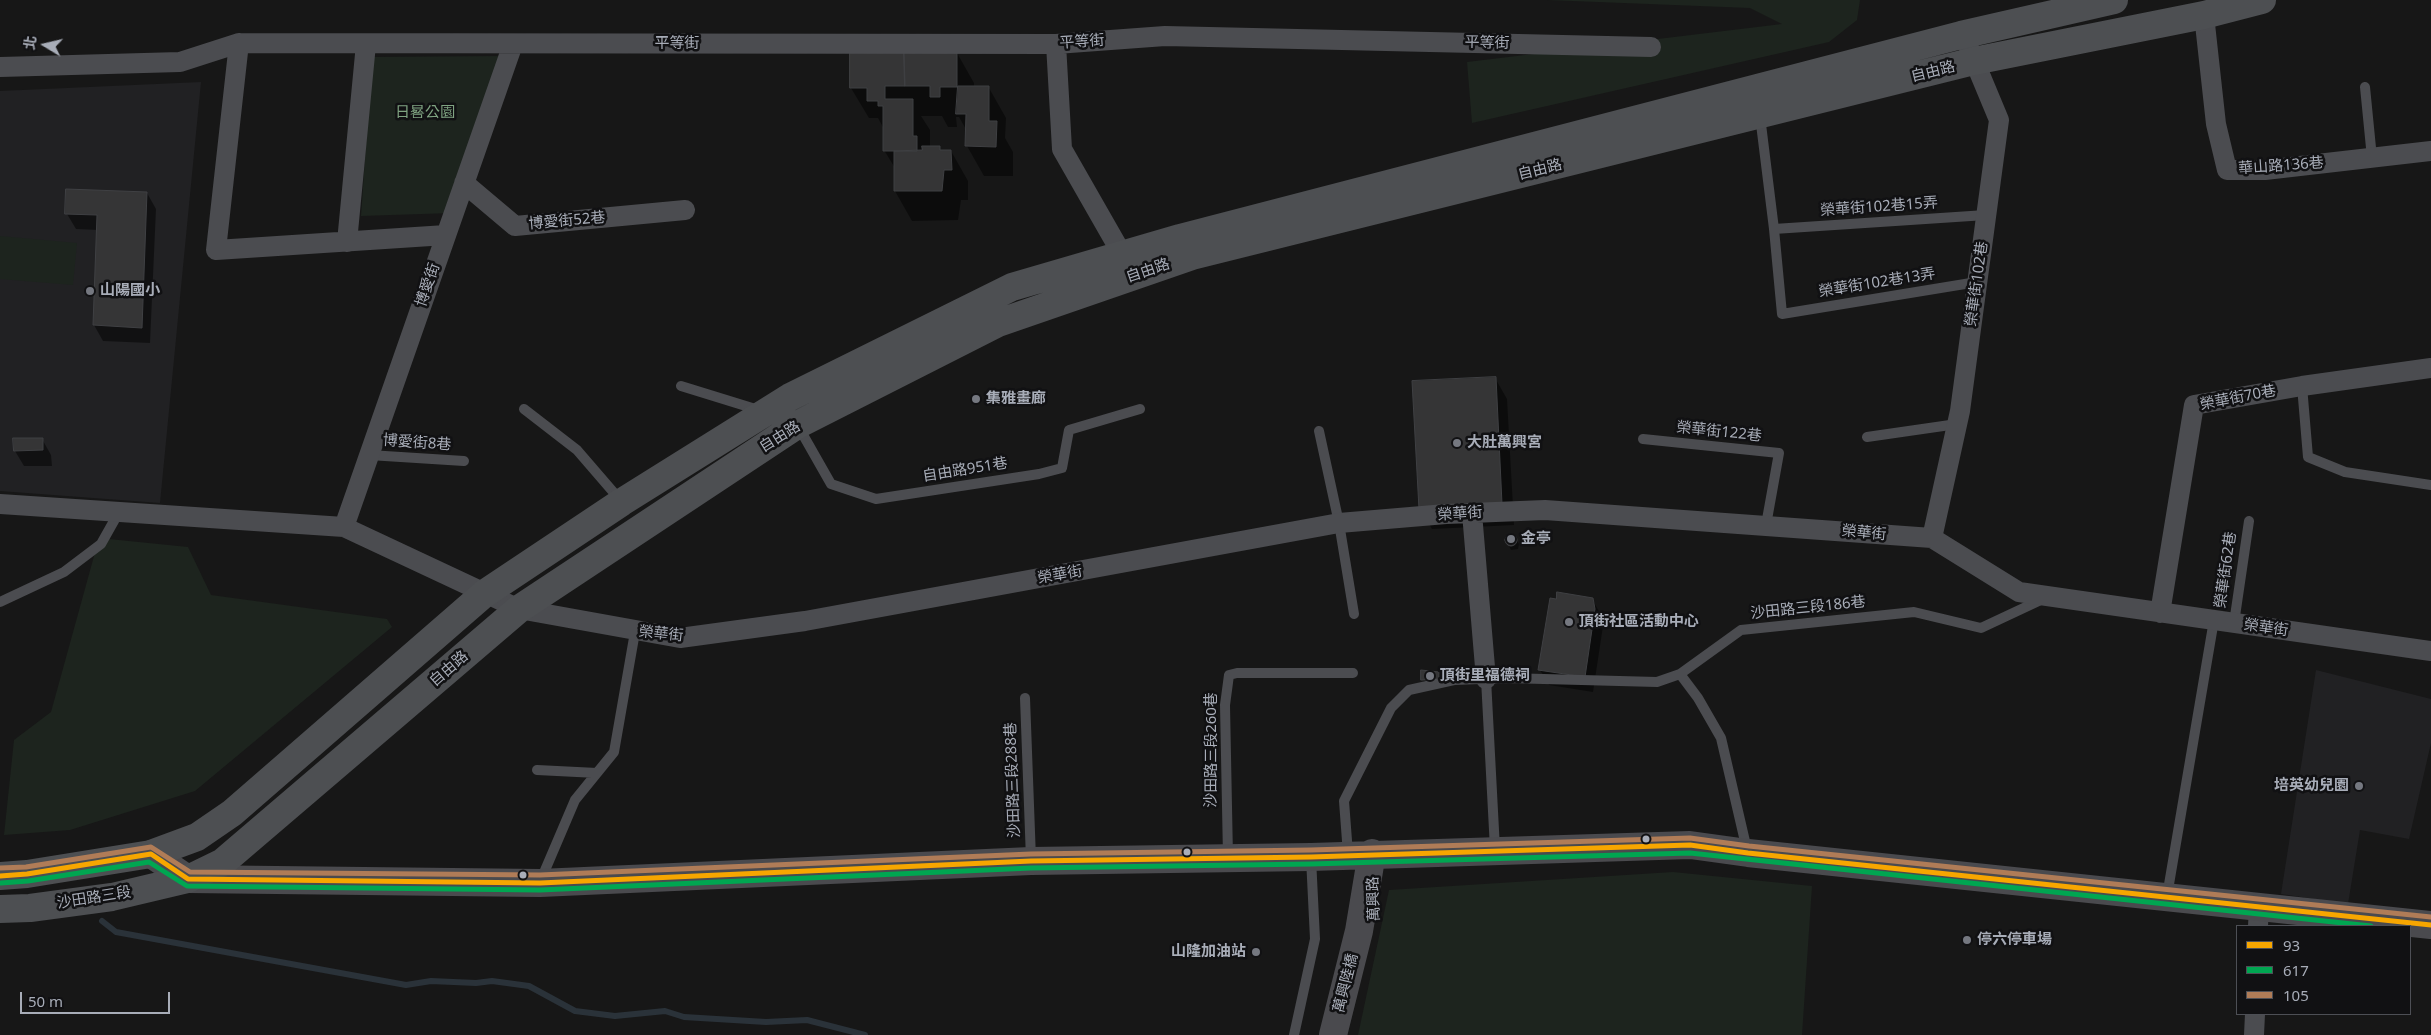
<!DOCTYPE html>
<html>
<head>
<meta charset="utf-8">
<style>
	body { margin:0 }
	#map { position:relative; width:2431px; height:1035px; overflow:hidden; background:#171717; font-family:"Noto Sans","Noto Sans TC",sans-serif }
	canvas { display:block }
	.legend { position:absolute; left:2236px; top:925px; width:175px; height:90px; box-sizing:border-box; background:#111113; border:1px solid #4d4f55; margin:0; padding:6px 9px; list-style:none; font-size:15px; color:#a8adb8 }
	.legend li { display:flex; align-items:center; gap:10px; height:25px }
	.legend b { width:25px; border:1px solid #4d4f55 }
	.north { position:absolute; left:20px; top:20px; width:50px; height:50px; -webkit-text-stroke:4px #111113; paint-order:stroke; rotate:279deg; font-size:14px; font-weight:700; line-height:20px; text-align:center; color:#a8adb8 }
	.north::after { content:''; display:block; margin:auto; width:18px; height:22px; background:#a8adb8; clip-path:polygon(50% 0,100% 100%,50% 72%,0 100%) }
	.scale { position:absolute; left:20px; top:992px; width:150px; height:22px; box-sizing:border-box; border:2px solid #a8adb8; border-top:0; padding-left:6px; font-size:15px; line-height:18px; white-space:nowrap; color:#a8adb8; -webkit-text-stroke:4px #111113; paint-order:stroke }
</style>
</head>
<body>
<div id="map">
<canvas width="2431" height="1035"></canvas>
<ul class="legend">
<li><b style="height:6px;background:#f7a600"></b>93</li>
<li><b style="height:6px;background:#00a651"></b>617</li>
<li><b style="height:6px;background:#b07c57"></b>105</li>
</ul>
<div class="north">北</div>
<div class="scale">50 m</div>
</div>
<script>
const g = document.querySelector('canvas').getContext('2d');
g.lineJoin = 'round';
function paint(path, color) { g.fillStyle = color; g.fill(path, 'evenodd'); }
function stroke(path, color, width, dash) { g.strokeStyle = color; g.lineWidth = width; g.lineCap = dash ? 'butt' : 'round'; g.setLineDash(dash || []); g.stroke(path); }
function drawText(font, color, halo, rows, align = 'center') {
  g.font = font + ' "Noto Sans","Noto Sans TC",sans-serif'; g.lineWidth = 5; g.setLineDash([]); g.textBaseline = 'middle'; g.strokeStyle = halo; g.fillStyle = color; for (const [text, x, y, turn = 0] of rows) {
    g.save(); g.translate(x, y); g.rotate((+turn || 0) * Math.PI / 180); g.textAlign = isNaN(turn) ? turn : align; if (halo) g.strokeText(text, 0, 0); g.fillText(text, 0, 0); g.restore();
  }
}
paint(new Path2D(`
	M201,82l-41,421 -160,-12v-400z
	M2316,670l115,29v44l-22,96 -49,-9 -12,74 -67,-10z`), '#212123');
paint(new Path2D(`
	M1547,0h313l-3,20 -28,22 -357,81 -5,-61 315,-38 -32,-16z
	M505,56l-53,157 -91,3 11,-159z
	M0,236l77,7 -4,42 -73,-6z
	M99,538l89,9 23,48 176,24 5,8 -197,164 -125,39 -66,5 10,-95 37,-28z
	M1673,872l139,14 -10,149h-444l31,-145z`), '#1d241e');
paint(new Path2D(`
	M957,53l17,30v4l15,1 17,30 -1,20 8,14v24h-29l-17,-30v-15l-8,-14h-3l1,10h-9l-6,-11h-21l9,14v17h9l2,4h10l17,30v19h-7l-3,20 -46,1 -17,-30v-23l-11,-18v-21l-6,-11h-9l-18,-30z
	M147,193l9,16 -6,134 -47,-2 -9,-16 4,-95 -22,-1 -9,-15z
	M1495,378l12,21 7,126 -82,4 -12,-21z
	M42,439l9,16 1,11h-28l-9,-15z
	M1510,535l6,4 3,5 -1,5 -7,1 -2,-4 -3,-5z
	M1592,599l9,16 2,11 -10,66 -44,-7 -9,-15 17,-69z
	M1439,673l2,4v8l-16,-1 -3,-5z`), '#0007');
stroke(new Path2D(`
	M102,921l14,11 290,53 25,-4 45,2 16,-2 37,5 46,25 40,5 50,-5 19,6 82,5 41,-2 58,15`), '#2a3239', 6);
const building = new Path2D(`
	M850,52h54l1,34h-20v13h28v37h4v15h-34v-45h-5v-5h-11v-13h-17z
	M904,52h53v35h-17v10h-10v-11h-25z
	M958,86h31v35h8l-1,26 -31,-1 1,-32h-10z
	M922,146h18v4h11l1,20h-8l-2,21h-48v-40l28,-1z
	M66,189l81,3 -5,136 -49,-3 4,-110 -32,-1z
	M1496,377l6,127 -83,5 -7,-128z
	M13,438h30v12l-29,1z
	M1505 540a6 6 0 1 1 12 0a6 6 0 1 1-12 0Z
	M1557,592l36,6 2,11 -10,68 -47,-7 12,-72 6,1z
	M1421,670l18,2v8h-18z`);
paint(building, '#353536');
stroke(building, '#3f4043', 1);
stroke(new Path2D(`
	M2365,87l7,71
	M1760,116l14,113 8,85 195,-32
	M1774,229l212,-14
	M681,386l81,25
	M2302,386l6,71 37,15 86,13
	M524,409l53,41 44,51
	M798,426l33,58 45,15 163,-25 23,-6 7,-38 71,-21
	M1319,431l20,92 15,91
	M1867,437l90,-13
	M1643,439l136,14 -13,72
	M369,455l95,6
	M0,602l64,-30 37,-28 18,-32
	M2234,623l15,-102
	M1680,674l18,24 23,40 26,112
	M1486,679l9,170
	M1025,698l6,161
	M537,770l60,3
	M1348,854l-4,-53 47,-93 18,-18 45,-10 52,-2 151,4 23,-8 61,-44 173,-18 67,16 64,-30
	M1228,857l-3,-152 4,-30 8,-2h116
	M540,882l35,-82 39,-48 21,-120
	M2167,896l47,-276
	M1294,1035l21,-96 -4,-81`), '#4b4c50', 10);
stroke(new Path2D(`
	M2204,15l12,109 11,46h38l166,-19
	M239,43l-23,207 230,-15
	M1056,44l6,105 60,105
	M0,67l180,-5 59,-19 817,1 109,-8 486,11
	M464,183l51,43 170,-16
	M347,242l19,-198
	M0,504l344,23 175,82 161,29 125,-17 534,-98 107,-9 99,-4 387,28 87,54 412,59
	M1472,513l14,166
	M344,527l169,-483
	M1932,538l28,-127 39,-291 -30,-72
	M2160,613l34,-208 108,-19 129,-18
	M2258,926l1,-18
	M2254,1035l1,-21`), '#4b4c50', 20);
stroke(new Path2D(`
	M151,854l37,25 352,4 491,-22 280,-4 379,-12 58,8 683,72
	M1333,1035l26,-104 13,-78`), '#4a4a4e', 28);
stroke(new Path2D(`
	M0,876l27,-2 124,-20 46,-17 35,-24 252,-219 138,-92 168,-105 222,-110 168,-49 781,-203 153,-35
	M0,909l30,-1 82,-11 76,-18 35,-17 296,-253 278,-184 201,-102 194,-67 782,-195 230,-46 58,-15`), '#4d4f52', 28);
stroke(new Path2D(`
	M0,876l27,-2 124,-20 37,25 352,4 491,-22 280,-4 379,-12 58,8 683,72`), '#f7a600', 5);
stroke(new Path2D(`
	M1,883l27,-2 121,-19 38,24 353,4 491,-22 280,-4 379,-11 681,73`), '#00a651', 5);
stroke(new Path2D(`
	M0,868l26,-1 125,-20 39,25 350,3 491,-21 280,-4 379,-12 59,8 682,71`), '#b07c57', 5);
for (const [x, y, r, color] of [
	[90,291,5,"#757880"],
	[976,399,5,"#757880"],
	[1457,443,5,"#757880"],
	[1511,539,5,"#757880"],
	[1569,622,5,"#757880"],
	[1430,676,5,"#757880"],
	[2359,786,5,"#757880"],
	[1646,839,4.5,"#a8adb8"],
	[1187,852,4.5,"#a8adb8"],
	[523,875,4.5,"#a8adb8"],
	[1967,940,5,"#757880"],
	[1256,952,5,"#757880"]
]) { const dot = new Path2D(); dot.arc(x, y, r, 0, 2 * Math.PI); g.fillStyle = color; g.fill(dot); stroke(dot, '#111113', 2); }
drawText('15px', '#a8adb8', '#111113', [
	["平等街",1082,42,-4],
	["平等街",1487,43,1],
	["平等街",677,44],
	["自由路",1933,72,-14],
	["華山路136巷",2281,166,-4],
	["自由路",1540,170,-14],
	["榮華街102巷15弄",1879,207,-4],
	["博愛街52巷",567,221,-5],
	["自由路",1148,271,-19],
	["榮華街102巷13弄",1877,283,-9],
	["榮華街102巷",1977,284,-82],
	["博愛街",428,285,-71],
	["榮華街70巷",2238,398,-11],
	["榮華街122巷",1719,432,6],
	["自由路",780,437,-32],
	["博愛街8巷",417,443,4],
	["自由路951巷",965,470,-9],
	["榮華街",1460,514,-4],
	["榮華街",1864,533,5],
	["榮華街62巷",2226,570,-82],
	["榮華街",1060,575,-10],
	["沙田路三段186巷",1808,608,-6],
	["榮華街",2266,628,8],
	["榮華街",661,634,6],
	["自由路",449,669,-41],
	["沙田路三段260巷",1212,750,-90],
	["沙田路三段288巷",1013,780,-92],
	["沙田路三段",94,898,-9],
	["萬興路",1374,899,-92],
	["萬興陸橋",1346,983,-76]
]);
drawText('15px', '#7fa381', '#111113', [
	["日晷公園",425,113]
]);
drawText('bold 15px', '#a8adb8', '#111113', [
	["山陽國小",100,291],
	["集雅畫廊",986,399],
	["大肚萬興宮",1467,443],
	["金亭",1521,539],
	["頂街社區活動中心",1579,622],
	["頂街里福德祠",1440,676],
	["培英幼兒園",2349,786,"right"],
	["停六停車場",1977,940],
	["山隆加油站",1246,952,"right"]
], 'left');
</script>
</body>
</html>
